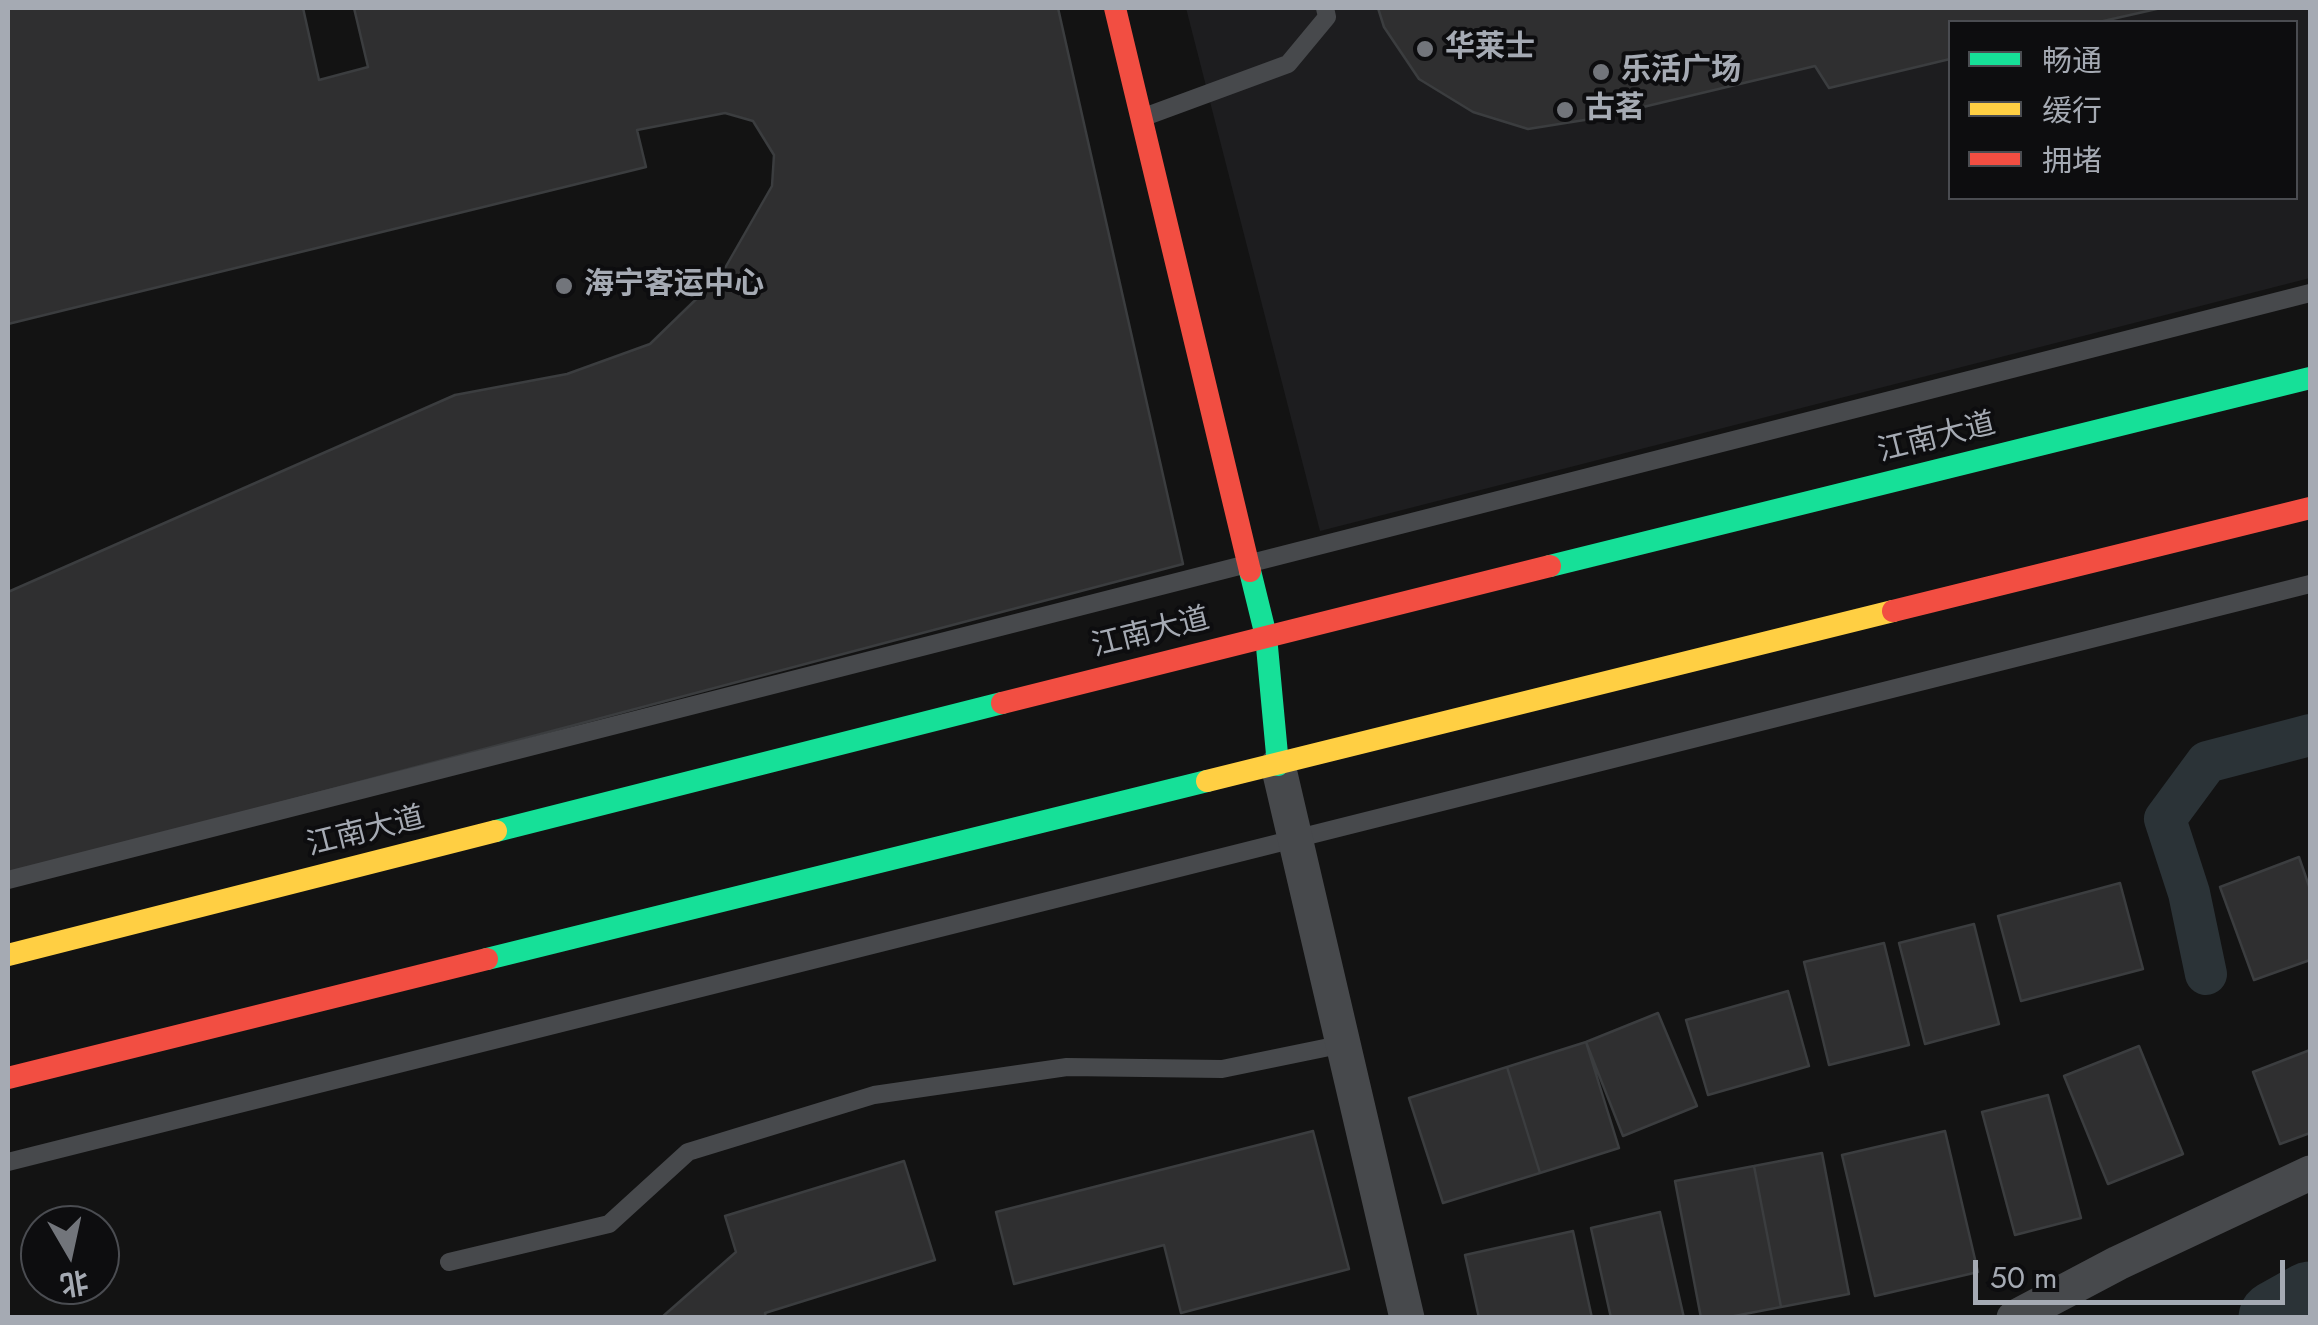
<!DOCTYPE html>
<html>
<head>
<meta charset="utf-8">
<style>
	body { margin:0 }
	#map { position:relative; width:2318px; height:1325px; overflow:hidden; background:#131313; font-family:Jost,"Noto Sans SC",sans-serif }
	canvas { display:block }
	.frame { position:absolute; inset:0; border:10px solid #a5aab3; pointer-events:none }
	.legend { position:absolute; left:1948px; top:20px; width:350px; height:180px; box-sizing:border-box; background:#0d0d0f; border:2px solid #4a4c51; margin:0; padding:12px 18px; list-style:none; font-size:30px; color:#a5aab3 }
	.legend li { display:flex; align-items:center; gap:20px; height:50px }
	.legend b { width:50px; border:2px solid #4a4c51 }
	.north { position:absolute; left:20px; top:1205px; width:100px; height:100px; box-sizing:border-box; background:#0d0d0f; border:2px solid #4a4c51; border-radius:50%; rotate:171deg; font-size:28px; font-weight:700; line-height:40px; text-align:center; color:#a5aab3 }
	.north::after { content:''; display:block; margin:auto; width:35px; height:45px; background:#72757b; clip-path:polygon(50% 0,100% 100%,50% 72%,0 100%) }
	.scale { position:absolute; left:1973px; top:1260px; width:312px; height:45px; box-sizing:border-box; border:5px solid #a5aab3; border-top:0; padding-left:12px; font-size:30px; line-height:35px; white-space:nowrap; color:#a5aab3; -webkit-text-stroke:8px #0d0d0f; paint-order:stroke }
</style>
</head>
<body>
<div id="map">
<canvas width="2318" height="1325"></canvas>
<div class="frame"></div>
<ul class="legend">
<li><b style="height:12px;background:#16e098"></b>畅通</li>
<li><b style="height:12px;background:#ffcf43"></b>缓行</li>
<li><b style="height:12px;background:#f24e42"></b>拥堵</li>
</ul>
<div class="north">北</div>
<div class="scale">50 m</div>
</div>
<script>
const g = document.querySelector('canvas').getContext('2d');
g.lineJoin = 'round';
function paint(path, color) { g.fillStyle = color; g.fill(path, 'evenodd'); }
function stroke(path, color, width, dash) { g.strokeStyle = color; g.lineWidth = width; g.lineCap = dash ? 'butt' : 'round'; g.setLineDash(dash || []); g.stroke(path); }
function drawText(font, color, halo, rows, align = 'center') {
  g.font = font + ' Jost,"Noto Sans SC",sans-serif'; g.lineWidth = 8; g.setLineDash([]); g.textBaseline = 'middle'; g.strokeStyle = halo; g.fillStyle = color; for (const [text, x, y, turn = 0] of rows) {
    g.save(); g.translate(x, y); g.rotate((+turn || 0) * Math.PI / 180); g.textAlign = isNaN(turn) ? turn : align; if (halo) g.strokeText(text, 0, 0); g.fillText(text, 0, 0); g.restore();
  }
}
paint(new Path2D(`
	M1186,8h1124v270l-990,253zM1950,22h346v176h-346z`), '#1d1d1f');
stroke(new Path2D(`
	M2206,974l-17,-81 -24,-74 42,-57 103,-27`), '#2b3337', 42);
stroke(new Path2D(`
	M2276,1318l34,-19`), '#2b3337', 75);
const building = new Path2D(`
	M8,8h1050l125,556 -1175,311z
	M303,8h51l14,59 -49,13z
	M1378,8h783l-62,14h-149v37l-121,29 -14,-22 -218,52 -69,11 -55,-17 -54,-33 -35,-52z
	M725,113l28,8 21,34 -2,31 -51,89 -71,69 -83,30 -112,21 -447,197v-268l638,-157 -9,-37z
	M2299,857l11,32v71l-56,20 -34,-93z
	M2120,883l23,86 -122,32 -23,-85z
	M1974,924l25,100 -74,20 -26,-101z
	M1884,943l25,102 -80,20 -25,-103z
	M1788,991l21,75 -101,29 -22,-75z
	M1658,1013l39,93 -74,30 -37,-94z
	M1586,1042l33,106 -79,25 -33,-106z
	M2139,1046l44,108 -75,30 -44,-108z
	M2310,1050v83l-30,11 -27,-72z
	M1507,1067l33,106 -97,30 -34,-105z
	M2048,1095l33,123 -66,17 -33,-123z
	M1313,1131l36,138 -168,44 -17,-68 -150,39 -18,-72z
	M1945,1131l33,141 -103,24 -33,-141z
	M1822,1153l27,141 -68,13 -27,-141z
	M904,1161l31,99 -170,53 1,5h-105l75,-66 -11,-36z
	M1754,1166l27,141 -57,11h-23l-26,-137z
	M1660,1212l24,106h-73l-20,-90z
	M1573,1231l19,87h-113l-14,-63z`);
paint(building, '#2f2f30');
stroke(building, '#3b3d3f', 2.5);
stroke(new Path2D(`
	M1144,117l144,-53 39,-47 -2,-9
	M8,880l2302,-587
	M8,1162l2302,-578
	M449,1262l160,-38 79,-72 186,-57 193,-28 155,2 122,-25`), '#47494c', 18);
stroke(new Path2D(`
	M1278,765l129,553
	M2014,1318l104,-55 192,-90`), '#47494c', 35);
stroke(new Path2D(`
	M1550,566l760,-188
	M1250,571l16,65 12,129
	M496,831l506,-128
	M487,959l720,-178`), '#16e098', 22);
stroke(new Path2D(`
	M1207,781l686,-170
	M8,955l488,-124`), '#ffcf43', 22);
stroke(new Path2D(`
	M1115,8l135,563
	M1893,611l417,-103
	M1002,703l548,-137
	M8,1078l479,-119`), '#f24e42', 22);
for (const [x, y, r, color] of [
	[1425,49,10,"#72757b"],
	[1601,72,10,"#72757b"],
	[1565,110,10,"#72757b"],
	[564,286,10,"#72757b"]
]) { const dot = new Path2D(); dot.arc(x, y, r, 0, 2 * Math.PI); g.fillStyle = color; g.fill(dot); stroke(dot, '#0d0d0f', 4); }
drawText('bold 30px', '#a5aab3', '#0d0d0f', [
	["华莱士",1445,49],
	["乐活广场",1621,72],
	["古茗",1585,110],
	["海宁客运中心",584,286]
], 'left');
drawText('30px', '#a5aab3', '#0d0d0f', [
	["江南大道",1937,439,-14],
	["江南大道",1151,634,-14],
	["江南大道",366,833,-14]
]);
</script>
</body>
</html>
